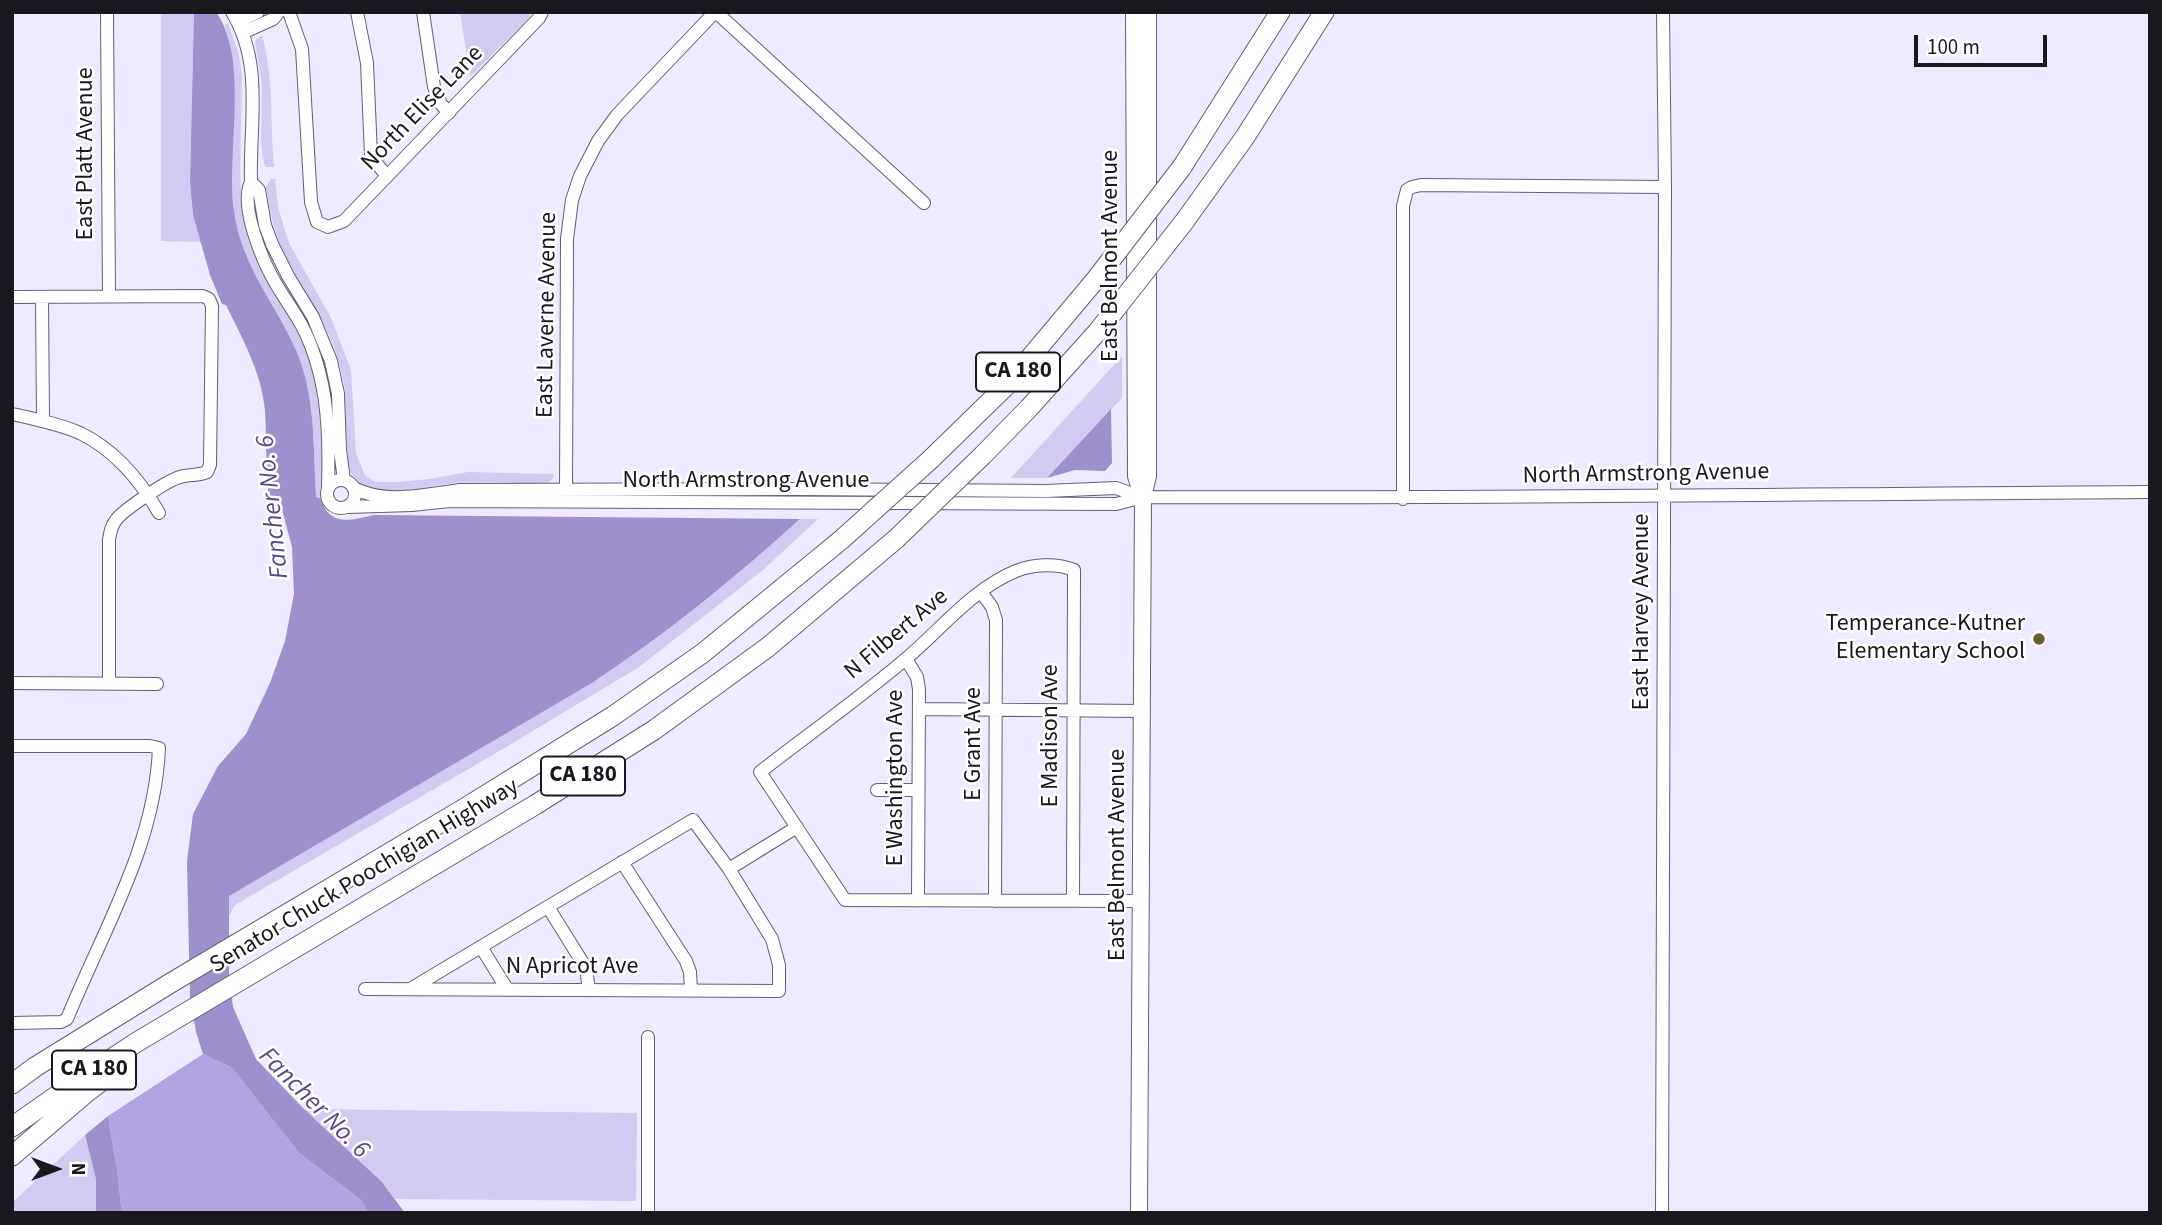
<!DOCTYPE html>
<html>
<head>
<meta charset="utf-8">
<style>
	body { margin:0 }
	#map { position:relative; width:2162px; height:1225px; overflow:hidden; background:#eeeaff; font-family:"Source Sans 3",sans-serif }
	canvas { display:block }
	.frame { position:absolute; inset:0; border:14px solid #1a181f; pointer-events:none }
	.north { position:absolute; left:21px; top:1134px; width:70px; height:70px; -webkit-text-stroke:5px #fff; paint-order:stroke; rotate:90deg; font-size:19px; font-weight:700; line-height:28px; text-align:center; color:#1a181f }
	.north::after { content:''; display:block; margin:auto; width:24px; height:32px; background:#1a181f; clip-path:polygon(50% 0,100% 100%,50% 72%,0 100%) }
	.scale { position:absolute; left:1914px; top:35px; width:133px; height:32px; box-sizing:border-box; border:4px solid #1a181f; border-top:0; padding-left:9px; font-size:21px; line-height:24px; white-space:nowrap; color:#1a181f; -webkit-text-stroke:5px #fff; paint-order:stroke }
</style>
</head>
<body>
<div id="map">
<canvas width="2162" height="1225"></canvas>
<div class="frame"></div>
<div class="north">N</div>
<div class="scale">100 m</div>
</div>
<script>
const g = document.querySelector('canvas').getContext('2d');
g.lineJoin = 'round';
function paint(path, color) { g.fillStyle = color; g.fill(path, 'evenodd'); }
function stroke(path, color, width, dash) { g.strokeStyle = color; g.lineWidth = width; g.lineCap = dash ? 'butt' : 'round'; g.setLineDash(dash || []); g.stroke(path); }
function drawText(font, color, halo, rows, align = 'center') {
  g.font = font + ' "Source Sans 3",sans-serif'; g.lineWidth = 5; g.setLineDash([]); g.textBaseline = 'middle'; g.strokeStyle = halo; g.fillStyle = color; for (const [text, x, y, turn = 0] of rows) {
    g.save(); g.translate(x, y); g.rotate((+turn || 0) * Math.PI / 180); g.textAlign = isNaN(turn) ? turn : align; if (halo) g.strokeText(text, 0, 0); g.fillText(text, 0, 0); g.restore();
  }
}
paint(new Path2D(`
	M161,12h33l-4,170 3,33 8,27 -40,-1z
	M460,12h70l-1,6 -59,59z
	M228,23l11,31 3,23 -2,93 2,36 35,89 22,38 15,39 5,38 4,49 -3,39 -4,-1c-3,-49 0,-101 -20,-147 -21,-48 -55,-85 -62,-140 -8,-62 9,-125 -9,-185z
	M262,35c12,44 8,87 12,132h-8l-2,-4 -3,-22 1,-57 -7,-43z
	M271,179h4l3,29 11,35 42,75 20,52 5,83 9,22 10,7h23l31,-3 39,-7 86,2 -1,4 -6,6c-30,-1 -61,-3 -91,-1 -25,2 -66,15 -90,4 -26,-12 -23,-53 -22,-77 0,-6 1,-11 1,-16 0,-9 -3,-18 -5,-27 -10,-44 -40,-79 -58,-119 -9,-20 -13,-41 -16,-62z
	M1122,356v42l-75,80h-36z
	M800,519h18l-55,51 -124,97 -131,79 -268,156 -6,4 -5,10 -1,-20 364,-213c74,-48 143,-105 208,-164z
	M304,1109l333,4 -1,88 -241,-2 -13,-17z
	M85,1135l11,44v34h-84v-10z`), '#d2caf1');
paint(new Path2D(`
	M203,1054l29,14 67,85 62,47 7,13h-246l-5,-43 -9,-54z`), '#b1a3e1');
paint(new Path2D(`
	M194,12h22c34,48 10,140 18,198 7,56 41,92 62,140 20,46 17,98 20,147l4,1c11,30 30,22 54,17l426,4c-66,60 -134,115 -208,164l-363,213v79l4,32 23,52 48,50 78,73 23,31h-37l-7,-13 -62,-47 -67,-85 -29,-14 -7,-22 -6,-33 -3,-138 6,-47 25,-48 28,-32 24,-51 15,-42 9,-47 -2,-47 -13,-49 -10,-1c-4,-29 -2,-58 -4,-86 -3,-38 -23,-73 -39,-106l-4,-1 -12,-29 -17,-60 -3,-33z
	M1111,409l1,54 -7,8 -30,-1 -28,8z
	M108,1116l9,54 5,43h-26v-34l-11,-44z`), '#9e90cc');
const minor = new Path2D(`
	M107,12l2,284
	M232,12c32,52 17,113 19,170 -12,24 12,80 25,102 8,14 18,27 26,42 7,13 13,30 17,45 10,37 10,80 9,118
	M289,12l13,37 9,153 6,20 11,5 16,-6 195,-203 3,-6
	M357,12l10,51 4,92 6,9 10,12
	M423,12l11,75 7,17 8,9
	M716,12l208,191
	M238,22l20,-10
	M242,33l31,-14 6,-7
	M251,182l8,8 6,35 7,19 16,32 25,41 18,44 7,33 2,56 4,30
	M12,297l191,-1 6,3 3,7 -2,159 -3,7c-9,4 -18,2 -27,5 -12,3 -57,33 -64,43 -5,6 -6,13 -7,20v144
	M42,297l1,124
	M12,414c23,5 47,10 68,19 35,17 60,47 79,80
	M327 494a14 14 0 1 1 28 0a14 14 0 1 1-28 0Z
	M354,488c31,17 74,6 106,2l340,-1 246,2 70,-3 26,9
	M566,495l1,-256 5,-39 8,-24 18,-35 19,-26 98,-103
	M1403,499v-293l4,-16 5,-3 9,-2 244,2
	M348,507l64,-2 37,-4 667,3 27,-7c335,2 671,-3 1007,-5
	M981,592l11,15 4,13 -1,281
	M906,659l11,18 2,12 -1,211
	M12,683l145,1
	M919,709l223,2
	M12,746h138l9,2c-4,98 -56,182 -92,271l-6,3 -49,1
	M877,790h41
	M622,862l64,99 4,11 1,18
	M729,869l68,-42
	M1073,901l1,-331c-17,-7 -41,-6 -58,1 -42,17 -74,57 -108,86 -47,40 -99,77 -148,115l85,128 297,1
	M548,907l38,61 3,22
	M481,947l26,42
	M365,989l414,2v-26l-7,-26 -43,-70 -36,-49 -281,168
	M648,1213v-176
	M1662,1213l3,-1026 -2,-175`);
const major = new Path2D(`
	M1134,12l2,464 6,19
	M1139,1213l4,-716 5,-21v-464`);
const highway = new Path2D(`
	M1182,167l98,-155
	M1184,222l61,-85 79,-125
	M983,455l46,-47 70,-78
	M931,459l77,-75 89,-106
	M12,1084l23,-17 134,-83 296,-176 148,-92 90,-63 138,-113
	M12,1127l64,-45 61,-40 398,-237 119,-75 114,-83 128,-108
	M12,1156l74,-63 34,-26`);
stroke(minor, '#635f71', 14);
stroke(major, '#635f71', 18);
stroke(highway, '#635f71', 21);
stroke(minor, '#fff', 12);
stroke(major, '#fff', 16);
stroke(highway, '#fff', 19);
const highwayBridge = new Path2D(`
	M1097,278l85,-111
	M1099,330l85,-108
	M896,539l87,-84
	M841,540l90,-81`);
stroke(highwayBridge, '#635f71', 21, []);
stroke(highwayBridge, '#fff', 19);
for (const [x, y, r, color] of [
	[2039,639,7,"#665d29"]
]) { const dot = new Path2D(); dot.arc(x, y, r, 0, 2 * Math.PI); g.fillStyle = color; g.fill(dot); stroke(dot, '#fff', 2.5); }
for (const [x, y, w] of [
	[1018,372,84],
	[583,776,84],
	[94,1070,84]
]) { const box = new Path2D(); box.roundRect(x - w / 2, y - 19.5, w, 39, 5); g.fillStyle = '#fff'; g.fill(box); stroke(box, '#1a181f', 2); }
drawText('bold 23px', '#1a181f', null, [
	["CA 180",1018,372],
	["CA 180",583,776],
	["CA 180",94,1070]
]);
drawText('24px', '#1a181f', '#fff', [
	["North Elise Lane",423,109,-46],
	["East Platt Avenue",87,154,-90],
	["East Belmont Avenue",1112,256,-90],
	["East Laverne Avenue",548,315,-89],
	["North Armstrong Avenue",1646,475,-1],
	["North Armstrong Avenue",746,482],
	["East Harvey Avenue",1643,612,-90],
	["N Filbert Ave",897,635,-40],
	["E Madison Ave",1052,736,-90],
	["E Grant Ave",975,744,-90],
	["E Washington Ave",897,778,-90],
	["East Belmont Avenue",1119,855,-90],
	["Senator Chuck Poochigian Highway",365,877,-31],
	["N Apricot Ave",572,968]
]);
drawText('24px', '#1a181f', '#fff', [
	["Temperance-Kutner",2025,625],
	["Elementary School",2025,653]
], 'right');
drawText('italic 26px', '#5a448e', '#fff', [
	["Fancher No. 6",274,507,-96],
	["Fancher No. 6",313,1104,45]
]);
</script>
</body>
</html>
